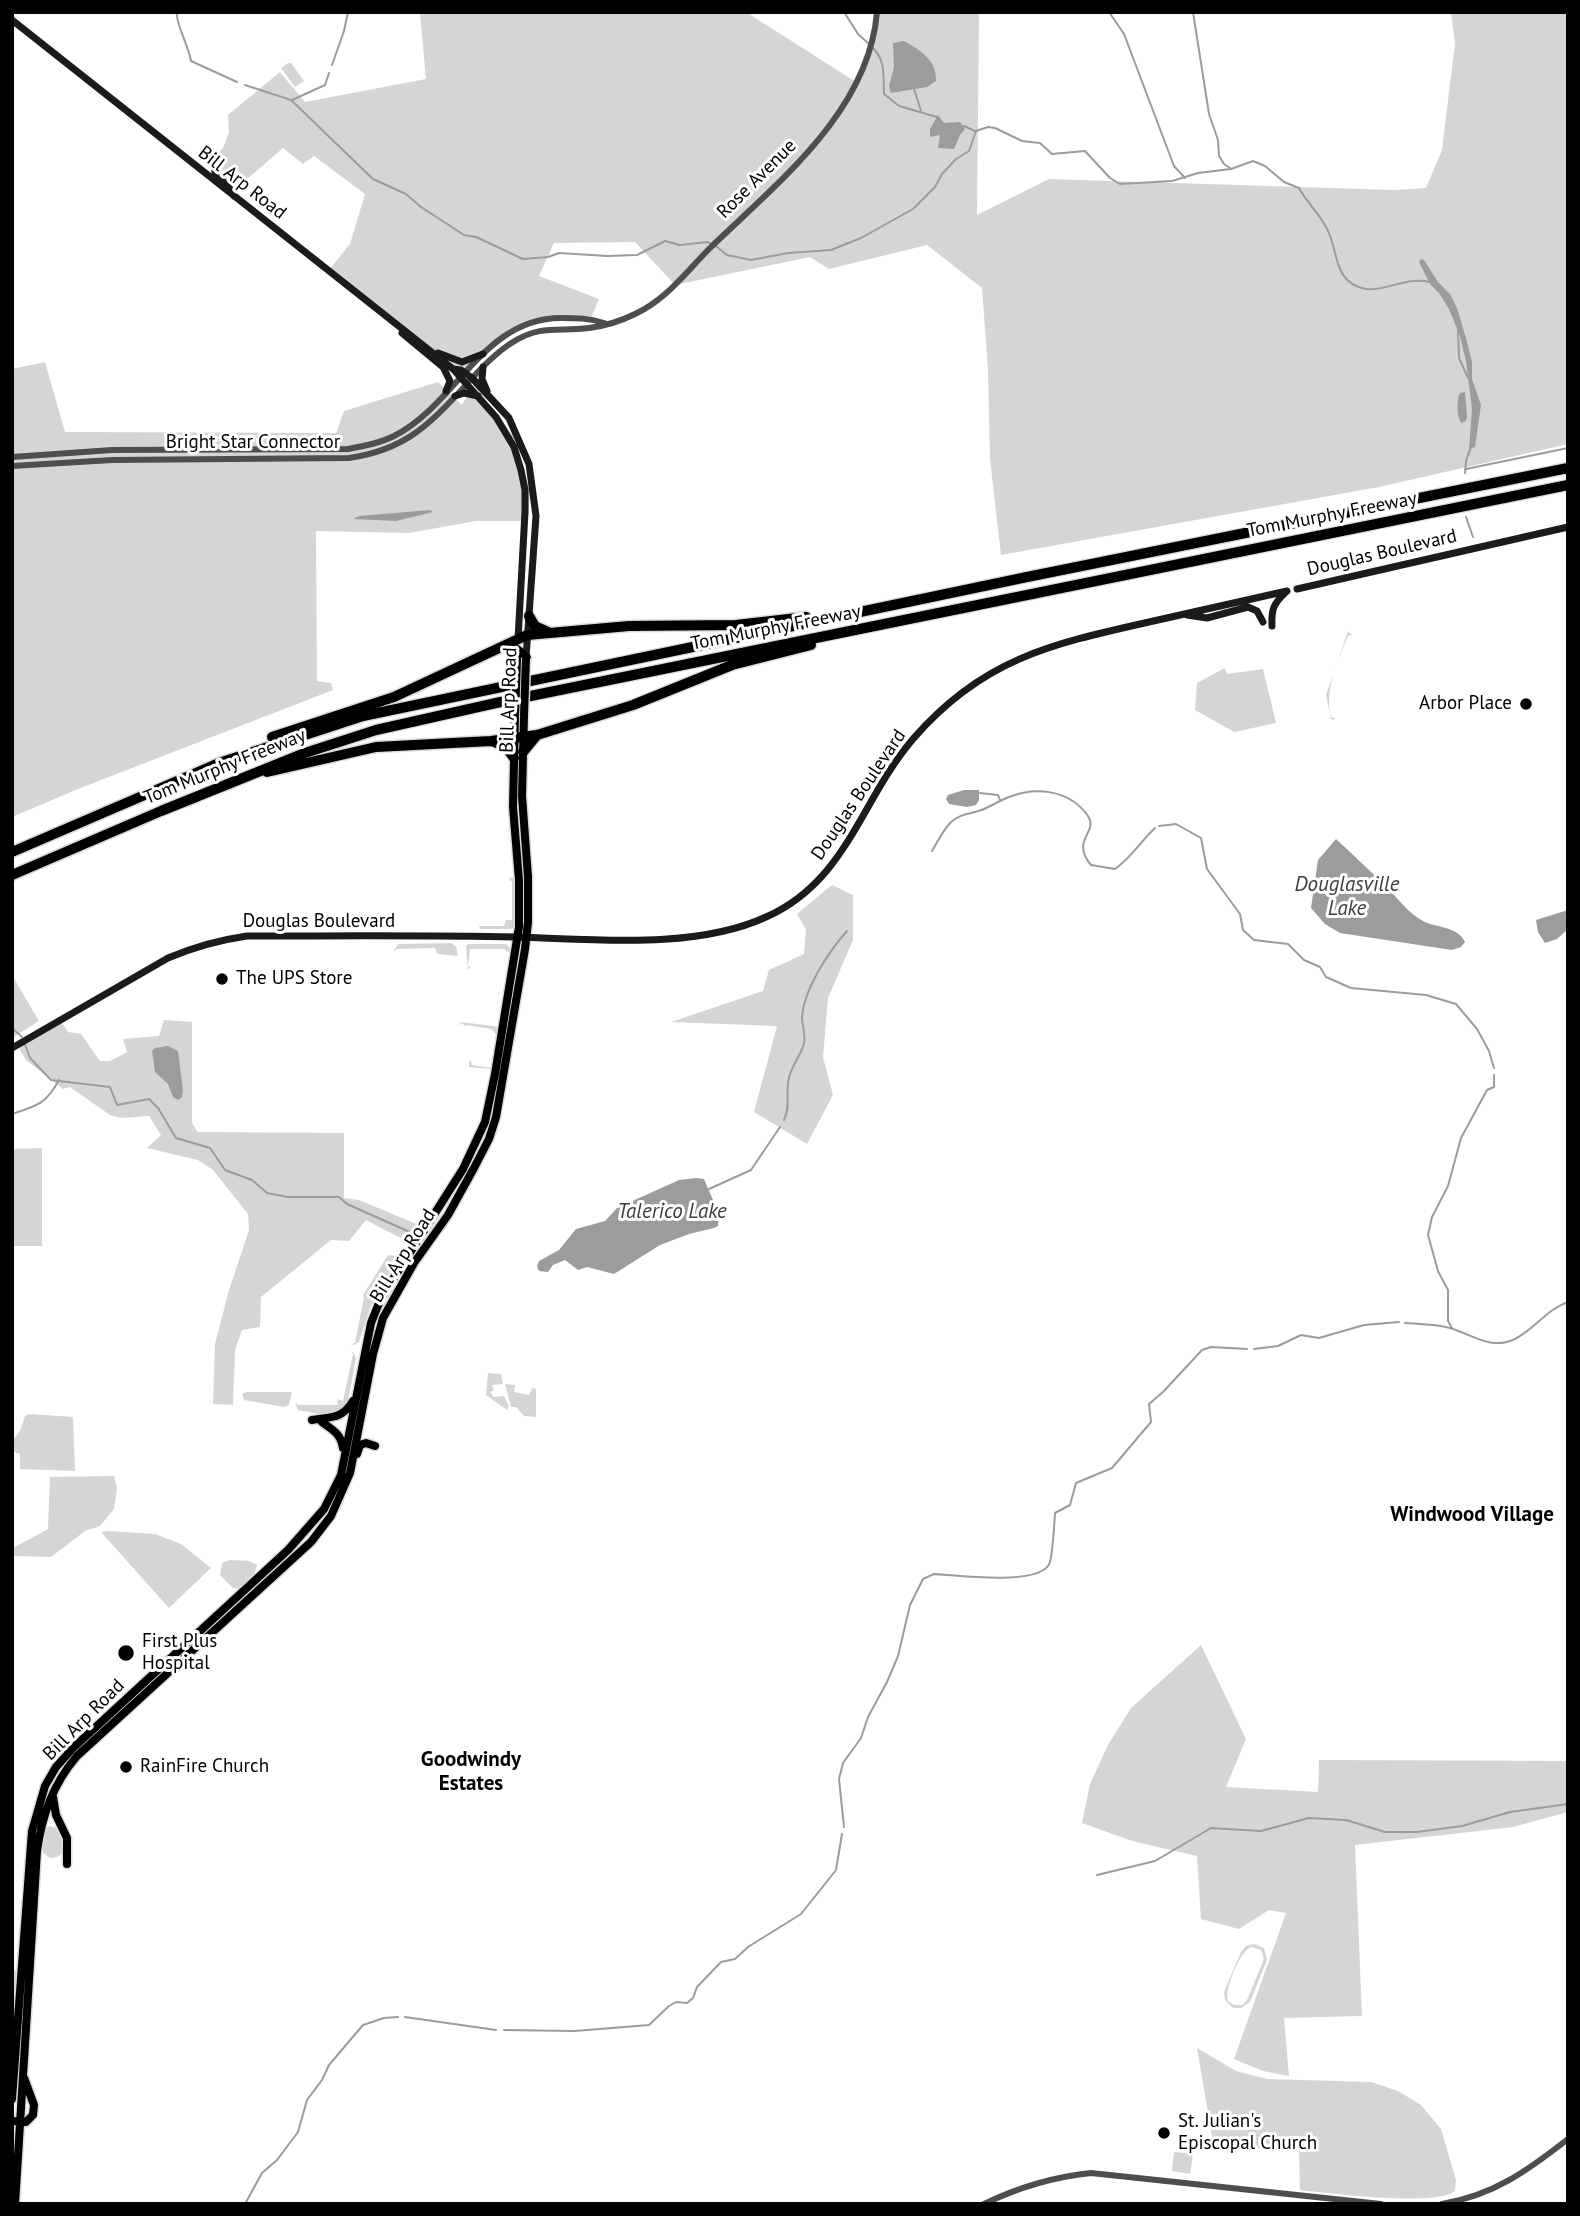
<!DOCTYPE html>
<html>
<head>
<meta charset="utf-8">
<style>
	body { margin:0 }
	#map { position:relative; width:1580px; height:2216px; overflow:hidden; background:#fff; font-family:"PT Sans",sans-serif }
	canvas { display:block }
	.frame { position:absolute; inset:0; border:14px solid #000; pointer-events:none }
</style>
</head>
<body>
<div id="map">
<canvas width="1580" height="2216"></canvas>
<div class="frame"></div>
</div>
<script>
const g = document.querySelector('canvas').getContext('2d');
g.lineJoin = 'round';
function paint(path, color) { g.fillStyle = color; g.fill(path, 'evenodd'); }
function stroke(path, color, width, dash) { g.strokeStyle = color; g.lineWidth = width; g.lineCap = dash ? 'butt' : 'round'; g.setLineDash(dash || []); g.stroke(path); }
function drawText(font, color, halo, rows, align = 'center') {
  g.font = font + ' "PT Sans",sans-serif'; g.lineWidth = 6; g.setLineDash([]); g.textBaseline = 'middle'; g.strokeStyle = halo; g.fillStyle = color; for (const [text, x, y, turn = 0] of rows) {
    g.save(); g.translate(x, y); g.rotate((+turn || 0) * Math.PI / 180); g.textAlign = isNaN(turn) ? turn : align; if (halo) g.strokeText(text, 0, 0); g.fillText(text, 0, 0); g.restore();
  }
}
paint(new Path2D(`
	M420,12h326l110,70 10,-26 11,-44h102l-2,203 72,-36 345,11 32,-2 16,-38 13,-107 -4,-31h117v432l-189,43 -378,68 -11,-96 -2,-90 -6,-81 -55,-43 -98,24 -19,-12 -135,28 -40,-43 -81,1 -15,33 60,23 -8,19h-34l-48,14 -45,40 -11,-3 -124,-99 21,-26 15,-50 -51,-38 -11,8 -20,-16 -44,38 -9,1 -16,-13 2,-18 7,-8 6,-16 -1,-17 52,-43 25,30 121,-23z
	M288,63h3l13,18 -9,6 -14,-19z
	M45,362l20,70 271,1 8,-22 94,-29 24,23 12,-21 39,52 17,54 -2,31h-52l-67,12 -93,-2 1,150 14,2 2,7 -255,99 -66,28v-448z
	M1348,631l4,4 -4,1c-10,24 -24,54 -17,81l4,1 -2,2 -2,-1 -5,-24z
	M1225,668l2,6 36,-5 13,54 -42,9 -39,-22 2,-27z
	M510,877l5,2v46l-3,4h-32l-2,-8 1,5h25l2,-6h6v-39l-3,-1z
	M832,885l21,10v45l-25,58 -5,59 10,38 -26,49 -53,-32 23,-86 -106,-4 92,-31 6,-21 35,-16 2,-24 -9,-16z
	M451,943l5,4 2,9 -21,-2 -2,-6 -38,1 -4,3 5,-8z
	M468,944h38l6,7 -4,1 -4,-3h-34l-2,17 3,2 -3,1 -2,-23z
	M12,975l27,46 -27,17z
	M60,1020l8,12 13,2 19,27h10l17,-9 -4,-13 36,-3 5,-16 28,2v101l6,9 146,1v65l15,2 67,28 -12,17 -48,-25 -17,21 -18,-1 -70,57 -1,30 -18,3 -7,20 -2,55 -20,-1 2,-60 14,-54 20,-60 -1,-16 -35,-44 -15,-10 -51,-12 14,-13 -12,-19 -28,2 -11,-3 -40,-28 -7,2 -37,-29 -9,-15z
	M461,1022l39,5 -8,42 -23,-2v-5l2,-1 1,4 19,3 5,-34 -5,-5 -25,-4 -1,1 -3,-3 -4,3z
	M42,1148v98h-30v-97z
	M388,1255l8,1 1,4 -27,48 -11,34 -5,3 -3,-1 4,-1 9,-46 -1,-2z
	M351,1351l3,2 2,5 -9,48 -17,10 -32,-6 -3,-8 3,3h40l-1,-6 6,2 10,-47z
	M488,1373l13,1 2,10 -11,1 2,5 -4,2 4,5 10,-1 5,10 -2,4 -21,-15z
	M505,1384l10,1 -1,7 15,3 3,-7 4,1v28l-12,-1 -8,-9h-5z
	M246,1392h46l-3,13 -5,2 -40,-7 -2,-6z
	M29,1414l44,3 2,54 -55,-2v-15l-6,-2 -2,-11 8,-10 5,-15z
	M114,1476l3,12 -3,21 -14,17 -15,5 -34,26 -38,-1v-8l35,-19 2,-52z
	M108,1531l47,3 26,10 30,24 -42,40 -68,-76z
	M230,1560l19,1 8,4 -3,10 -15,14 -6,-1 -13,-13 2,-12z
	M1201,1645l45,94 -20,48 92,5 1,-32 249,1v51l-55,15 -158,18 7,171 -78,2 5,58 -26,-5 -29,-12 52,-146 -17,-3 -30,19 -38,-10 -4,-63 -65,-15 -50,-18 8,-39 18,-39 23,-37z
	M49,1826l8,2c8,12 13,29 -7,30l-7,-5 -2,-10 3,-14z
	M1254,1944l10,4 3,12 -17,42 -9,6h-8l-8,-8 -1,-8 17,-40 5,-6zM1251,1947l10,3 3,9 -17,41 -5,5h-8l-6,-4c-4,-12 12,-49 23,-54z
	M12,1970l12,1 -12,158 1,75h-1z
	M1197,2048l39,23 31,8 104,3 27,9 23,14 20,24 15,51 -1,11c-19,16 -127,2 -155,-1l-1,-41 -85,-1z
	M1174,2152l19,2 -3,20 -18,-3z`), '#d5d5d5');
paint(new Path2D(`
	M904,41c16,9 33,19 32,40l-9,6 -36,6 -2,-7 5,-19 -1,-24z
	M938,115l6,8 16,-1 5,7 -5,6 -6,14 -16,-1 2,-13 -10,2v-8z
	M1421,259l3,1 14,22 12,12 7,14 9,30 6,24v17l9,26 -6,42 -6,2 3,-40 -6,-48 -6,-25 -11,-27 -10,-16 -9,-9 -11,-22z
	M1465,392l2,25 -1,4 -5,2c-4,-6 -5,-23 -1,-30z
	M430,510l3,2 -37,9 -43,-2 6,-3z
	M964,790h15v10l-3,5 -9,2 -18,-3 -3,-5 2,-4z
	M1336,839c17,16 35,32 51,49 12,11 21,25 36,33 13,7 35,5 42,21l-4,5 -9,3 -112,-17 -15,-9 -14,-16 7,-48z
	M1568,910v19l-11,10 -12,4 -7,-11 -2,-12z
	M168,1046l10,5 5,40 -1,6 -4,3 -5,-3 -5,-13 -13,-12 -3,-21 3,-3z
	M697,1178l7,1 15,35 -1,12 -4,2 -25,6 -29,11 -46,29 -27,-7 -9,3 -13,-10 -12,5 -5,7 -9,-1 -2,-5 2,-5 20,-11 17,-21 29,-8 12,-13 62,-28z`), '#9c9c9c');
stroke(new Path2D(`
	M177,12c-2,11 12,34 14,49l46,21
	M844,12l14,22 11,10
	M1109,12l15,22 50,132 11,12
	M1193,12l16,102 9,26 1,16 5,8 6,4
	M873,48c13,13 10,29 11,46l15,12 38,11
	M332,65l12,-34 4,-19
	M245,85l46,15 82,79 33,15 15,13 43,28 12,2 47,22 25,-2 11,-4 48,3 30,-1 28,-14 15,4 27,-3 9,4 11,9 24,5 37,-7 43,-3 30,-12 52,-29 22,-22 7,-13 14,-15 13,-8 7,-20 12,-4 7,1 27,13 18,2 12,11 33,-3 25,27 10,6 52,-3 26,-8 33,-4 22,-8 12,5 19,16 15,6c8,15 21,26 28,41 12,21 5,54 39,60 17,3 42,-13 64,-7
	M914,89l7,22
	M292,100l33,-15 4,-12
	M964,126l11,5
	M1458,329l1,29 9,20
	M1466,469l102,-21
	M1465,473l1,-12 5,-14
	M1466,517l7,20
	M980,793l18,2 2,5
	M1159,826l17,-2 25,14 6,31 33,45 3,16 11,10 34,4 16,16 16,7 6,10 25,11 75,7 30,9 21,25 12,22 5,17
	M932,851c5,-9 11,-20 18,-28 10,-10 22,-9 34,-14 9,-4 17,-9 25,-12 27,-11 61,-7 79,19 11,16 -18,24 3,49l24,4c16,-11 26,-28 40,-41
	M12,1028l10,9
	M24,1042l6,16 21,22 59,7 7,18 32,-6 9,9 18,30 34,10 15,22 27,10 15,13 21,4h51l8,7 65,29
	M12,1114c25,-8 34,-10 47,-34
	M784,1120c7,-14 1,-27 5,-42 2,-12 12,-22 15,-35 2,-8 -2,-18 -2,-26 2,-28 27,-66 45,-86
	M709,1189l42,-19 29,-43
	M1405,1323c15,1 34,1 48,6 21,7 39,21 62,10 20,-10 32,-30 53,-37
	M1452,1328l-4,-7v-31l-10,-19 -10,-36 4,-18 16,-31 13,-48 26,-48 7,-3v-12
	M1254,1349l24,-3 23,-11 18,3 45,-13 35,-3
	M844,1827l-5,-48 4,-16 18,-25 7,-21 19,-35 11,-26 12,-51 13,-26 11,-5c22,1 109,13 116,-12 3,-13 4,-34 5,-49l15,-8 6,-22 36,-15 39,-46 -2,-18 14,-12 39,-42 9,-3 36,2
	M1097,1875l58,-14 56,-33 50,3 48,-13 37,2 39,12h32l45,-6 48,-14 58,-8
	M405,2017l91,13
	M504,2030l71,1 74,-6 20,-19 7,-4 11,1 6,-5 4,-11 24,-25 14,-3 13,-12 53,-33 35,-44 6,-36
	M245,2204l17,-31 15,-13 21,-28 9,-32 15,-20 7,-15 34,-40 21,-7 14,-1`), '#9c9c9c', 2);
const primary = new Path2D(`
	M312,1420c20,-3 30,-1 41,-19
	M322,1422c11,8 19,12 21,26
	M357,1454l3,-9 6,-2 9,3
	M53,1797l3,18 11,23v26
	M12,2099l20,-268 13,-45 11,-19 17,-19 215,-198 36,-41 17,-34 30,-152 10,-25 82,-129 22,-47 10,-48 24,-147v-47l-6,-73 2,-90
	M12,2121l14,1 7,-7 1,-10 -10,-27
	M15,2204l22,-353c5,-36 16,-67 40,-95l234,-214 20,-26 19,-43 23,-119 10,-36 31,-55 34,-48 26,-47 15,-29 7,-22 29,-168 3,-27v-45l-6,-81 2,-81`);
const motorway = new Path2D(`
	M529,616l6,10 13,6
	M503,647l14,3 9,8
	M272,737l122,-40 133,-62 102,-9 107,-1 70,-8
	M494,742l12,5 8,11
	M523,752l14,-17
	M267,772l109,-25 115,-6 46,-6 96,-30 99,-40 79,-20
	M12,852l207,-89 144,-47 664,-139 541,-109
	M12,875l149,-64 144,-58 71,-23 120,-27 1072,-218`);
stroke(primary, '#dbdbdb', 11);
stroke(motorway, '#dbdbdb', 13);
stroke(new Path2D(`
	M12,457l100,-7 236,-1c16,-3 32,-6 46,-13 62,-31 89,-118 167,-118 15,0 29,0 43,5
	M12,466l100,-6 237,-2c56,-8 80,-33 117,-73 14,-16 29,-32 47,-43 29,-18 46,-10 76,-14 15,-2 32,-7 46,-14 31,-14 51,-42 75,-66 66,-64 159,-136 167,-236
	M984,2204c35,-17 68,-27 107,-31l290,31
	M1442,2204c52,-9 85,-33 126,-65`), '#4e4e4e', 6);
stroke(new Path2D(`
	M12,20l441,349 43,48 18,30 7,23 4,20v22l-7,127
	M216,156c-7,27 9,19 18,40
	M402,333l41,34 7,14 -4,10
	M438,353l24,9 21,-8
	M483,367l-1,12 5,12
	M453,369l8,1 11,8 37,40 20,46 7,52 -10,142
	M455,396l9,-3 14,3
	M1297,589l271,-62
	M1187,615l20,3 41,-11 9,4 6,11
	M1272,626c-1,-17 2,-23 14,-34
	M12,1048l156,-90c26,-11 51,-18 79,-22 90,0 180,-1 270,1 76,2 178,13 249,-20 81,-36 94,-116 147,-178 69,-80 138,-95 236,-117 46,-10 92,-21 138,-31`), '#1b1b1b', 7);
stroke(primary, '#000', 8);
stroke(motorway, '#000', 10);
const primaryBridge = new Path2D(`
	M524,715l2,-57
	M515,717l2,-57`);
stroke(primaryBridge, '#dbdbdb', 11, []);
stroke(primaryBridge, '#000', 8);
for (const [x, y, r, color] of [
	[1526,704,7,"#000"],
	[222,979,7,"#000"],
	[126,1653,9,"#000"],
	[126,1767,7,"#000"],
	[1164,2133,7,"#000"]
]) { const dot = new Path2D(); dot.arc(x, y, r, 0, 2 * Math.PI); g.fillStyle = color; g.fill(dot); stroke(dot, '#fff', 2.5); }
drawText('19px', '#000', '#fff', [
	["Rose Avenue",757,179,-45],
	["Bill Arp Road",242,183,38],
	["Bright Star Connector",253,443],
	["Tom Murphy Freeway",1332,515,-11],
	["Douglas Boulevard",1382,553,-13],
	["Tom Murphy Freeway",776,628,-11],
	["Bill Arp Road",509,700,-88],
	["Tom Murphy Freeway",225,767,-22],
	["Douglas Boulevard",859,795,-56],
	["Douglas Boulevard",319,922],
	["Bill Arp Road",403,1256,-58],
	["Bill Arp Road",84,1720,-45]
]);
drawText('19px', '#000', '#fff', [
	["Arbor Place",1512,704,"right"],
	["The UPS Store",236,979],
	["First Plus",142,1642],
	["Hospital",142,1664],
	["RainFire Church",140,1767],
	["St. Julian's",1178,2122],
	["Episcopal Church",1178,2144]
], 'left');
drawText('italic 21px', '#3d3d3d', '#fff', [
	["Douglasville",1347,885],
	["Lake",1347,909],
	["Talerico Lake",672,1212]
]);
drawText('bold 21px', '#000', '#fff', [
	["Windwood Village",1472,1515],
	["Goodwindy",471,1760],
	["Estates",471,1784]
]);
</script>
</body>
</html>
